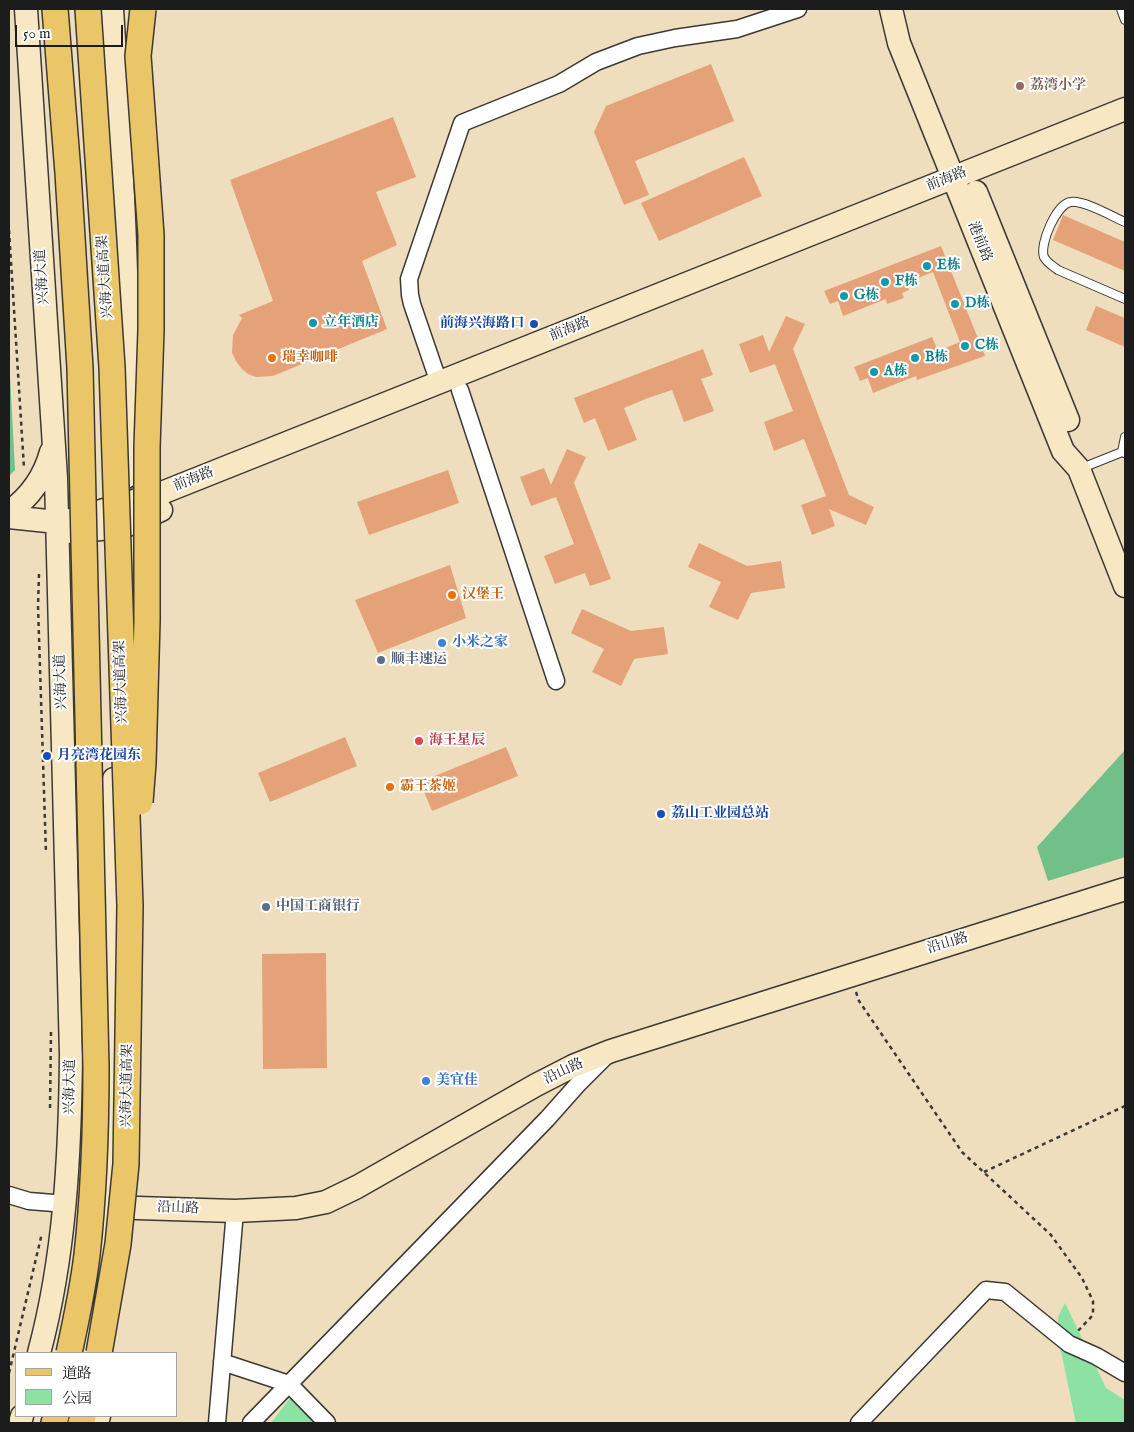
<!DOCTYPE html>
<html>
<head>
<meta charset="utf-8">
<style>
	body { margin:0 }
	#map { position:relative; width:1134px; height:1432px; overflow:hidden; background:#eedebd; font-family:"IM FELL English","Noto Serif SC",serif }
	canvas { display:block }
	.frame { position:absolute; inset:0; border:10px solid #1c1c1c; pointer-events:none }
	.legend { position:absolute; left:15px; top:1352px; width:162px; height:65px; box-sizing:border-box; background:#fff; border:1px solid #a4a4a4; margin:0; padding:6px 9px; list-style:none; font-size:15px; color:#1c1c1c }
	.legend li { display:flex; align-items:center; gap:10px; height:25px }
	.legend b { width:25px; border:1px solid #a4a4a4 }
	.scale { position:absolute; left:15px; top:25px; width:108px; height:22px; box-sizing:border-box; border:2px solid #1c1c1c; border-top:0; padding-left:6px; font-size:15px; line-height:18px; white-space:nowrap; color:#1c1c1c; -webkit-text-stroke:4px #fff; paint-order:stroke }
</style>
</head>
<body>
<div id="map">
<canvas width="1134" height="1432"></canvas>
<div class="frame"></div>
<ul class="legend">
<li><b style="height:6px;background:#ebc669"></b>道路</li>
<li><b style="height:14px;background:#8ce1a3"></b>公园</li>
</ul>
<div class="scale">50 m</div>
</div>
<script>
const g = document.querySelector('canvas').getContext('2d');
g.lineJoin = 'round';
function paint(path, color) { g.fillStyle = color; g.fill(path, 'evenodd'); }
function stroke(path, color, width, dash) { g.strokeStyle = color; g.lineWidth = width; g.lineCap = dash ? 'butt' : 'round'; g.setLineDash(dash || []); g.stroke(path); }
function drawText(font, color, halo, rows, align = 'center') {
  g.font = font + ' "IM FELL English","Noto Serif SC",serif'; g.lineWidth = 4; g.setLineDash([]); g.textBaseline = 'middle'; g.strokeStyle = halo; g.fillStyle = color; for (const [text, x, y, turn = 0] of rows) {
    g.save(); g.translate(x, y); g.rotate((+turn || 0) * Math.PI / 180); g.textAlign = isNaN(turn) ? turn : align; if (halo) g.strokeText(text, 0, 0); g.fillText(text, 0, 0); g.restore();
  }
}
paint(new Path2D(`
	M1065,1303l41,85 19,12v23h-49l-18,-86v-20z
	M297,1389l35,34h-61z`), '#8ce1a3');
paint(new Path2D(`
	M9,356l6,114 -6,6z
	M1125,750v107l-77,24 -11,-34z`), '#71bf89');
paint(new Path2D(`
	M711,64l23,57 -99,40 14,34 -25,10 -30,-73 12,-26z
	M393,117l23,60 -40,15 21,53 -35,16 25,68 -114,47 -17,1 -8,-3 -7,-6 -5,-7 -4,-8 1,-18 9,-17 -3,-3 34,-14 -43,-121z
	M744,157l18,39 -103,45 -18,-38z
	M1063,215l62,27v29l-72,-31z
	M941,246l44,110 -68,24 -1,-4 -43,17 -5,-15 -8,3 -6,-14 78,-30 6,14 22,-9 -27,-70 -27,11 3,7 -7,3 2,5 -17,6 -1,-5 -43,17 -5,-15 -8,3 -6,-13z
	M1096,306l29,12v29l-39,-17z
	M786,316l19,8 -12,25 56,146 25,12 -8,18 -37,-16 6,17 -23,9 -11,-30 25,-9 -22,-57 -30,12 -10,-29 29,-11 -18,-47 -25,9 -11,-29 24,-9 6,17z
	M703,349l10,26 -12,4 13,32 -30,11 -12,-32 -24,8 -24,10 13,32 -29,11 -13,-33 -11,5 -10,-25z
	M567,449l19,8 -12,26 37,96 -21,7 -5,-13 -30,11 -11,-28 30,-12 -18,-47 -25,9 -11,-29 24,-9 7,17z
	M448,470l11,33 -90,32 -12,-33z
	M699,543l48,23 34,-5 4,27 -34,5 -13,27 -29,-13 12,-25 -33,-15z
	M450,565l16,53 -88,35 -23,-53z
	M582,609l49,22 33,-4 4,27 -34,5 -13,27 -29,-14 12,-23 -33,-16z
	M345,737l12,29 -87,36 -12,-29z
	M506,747l12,29 -86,35 -12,-29z
	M326,953l1,115 -64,1 -1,-115z`), '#e5a278');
const lane = new Path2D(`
	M1121,9l4,11
	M1125,222c-12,-5 -41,-22 -54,-20 -14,1 -32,42 -27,55 3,6 9,9 14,13l67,29
	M1124,453l-2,-1 3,-15
	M1082,468l40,-16`);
const street = new Path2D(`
	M439,383l-27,-79 -2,-9 -1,-16 53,-156 97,-39 37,-22 42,-16 37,-8 62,-9 61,-20
	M460,390l96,291
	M9,1195l20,6 37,3
	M222,1362l67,22 38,39
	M217,1423l18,-212
	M251,1423l296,-304 32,-36 27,-27
	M859,1423l127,-133 19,2 64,52 27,12 29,17`);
const secondary = new Path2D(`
	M26,9l30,469 15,577c-1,100 -6,201 -32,298
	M112,9c10,156 20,311 14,468
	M891,9l8,34 164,408 16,18 46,117
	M976,192l92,228
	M9,512c21,-15 35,-34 42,-60
	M9,517l48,5 14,-2 93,-28 961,-383
	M67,532l56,-5 38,-17
	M105,1207l130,4 61,-3 30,-6 31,-15 179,-102 37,-19 38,-15 514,-162
	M85,1353l17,-95 9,-90 3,-389
	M20,1423l2,-7
	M97,1423l2,-7`);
const primary = new Path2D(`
	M54,1423l2,-7
	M81,1423l2,-7`);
stroke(lane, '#3c3934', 10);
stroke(street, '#3c3934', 19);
stroke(secondary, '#3c3934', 25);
stroke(primary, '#3c3934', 28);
stroke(new Path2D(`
	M9,230l15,238
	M39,574l-1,32 8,247
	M856,992l3,9 103,151 89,83 31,43 11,23v14l-16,17
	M50,1108l1,-77
	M984,1172l141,-66
	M9,1373l33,-140`), '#3c3934', 2.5, [4, 4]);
stroke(lane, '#fff', 8);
stroke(street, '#fff', 16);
stroke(secondary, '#f7e8c3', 22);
stroke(primary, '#ebc669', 25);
const primaryBridge = new Path2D(`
	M55,9l13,164 12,195 16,699c0,63 -2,125 -9,188 -4,33 -11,66 -18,98
	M88,9l24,358 18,539 -4,258 -8,80 -19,109
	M140,802l3,-39 4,-142v-174l4,-117v-95l-13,-179 5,-47`);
stroke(primaryBridge, '#3c3934', 28, []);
stroke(primaryBridge, '#ebc669', 25);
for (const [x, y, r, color] of [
	[1020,86,5,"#8d6e63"],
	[927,266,5,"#0f9aa8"],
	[885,282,5,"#0f9aa8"],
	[844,296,5,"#0f9aa8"],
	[955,304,5,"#0f9aa8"],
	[313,323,5,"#0f9aa8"],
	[534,324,5,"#1a4fb4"],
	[965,346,5,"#0f9aa8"],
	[272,358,5,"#e8710a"],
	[915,358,5,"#0f9aa8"],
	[874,372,5,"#0f9aa8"],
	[452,595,5,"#e8710a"],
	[442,643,5,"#3f7fe0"],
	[381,660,5,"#5c6f8a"],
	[419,741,5,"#e0444e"],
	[47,756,5,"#1a4fb4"],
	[390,787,5,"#e8710a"],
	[661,814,5,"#1a4fb4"],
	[266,907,5,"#5c6f8a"],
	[426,1081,5,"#3f7fe0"]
]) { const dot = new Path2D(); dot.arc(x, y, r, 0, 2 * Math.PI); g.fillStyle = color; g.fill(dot); stroke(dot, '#fff', 2); }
drawText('bold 14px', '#785e54', '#fff', [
	["荔湾小学",1030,86]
], 'left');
drawText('14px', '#1c1c1c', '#fff', [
	["前海路",947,180,-22],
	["港前路",979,242,68],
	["兴海大道",43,277,-94],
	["兴海大道高架",106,277,-94],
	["前海路",570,330,-22],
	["前海路",194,480,-22],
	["兴海大道",62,682,-92],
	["兴海大道高架",122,682,-92],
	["沿山路",948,944,-17],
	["沿山路",564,1072,-25],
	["兴海大道高架",128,1086,-89],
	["兴海大道",71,1087,-89],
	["沿山路",178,1209,2]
]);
drawText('bold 14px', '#0d838f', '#fff', [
	["E栋",937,266],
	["F栋",895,282],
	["G栋",854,296],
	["D栋",965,304],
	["立年酒店",323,323],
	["C栋",975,346],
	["B栋",925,358],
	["A栋",884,372]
], 'left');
drawText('bold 14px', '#164399', '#fff', [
	["前海兴海路口",524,324,"right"],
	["月亮湾花园东",57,756],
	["荔山工业园总站",671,814]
], 'left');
drawText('bold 14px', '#c56008', '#fff', [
	["瑞幸咖啡",282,358],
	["汉堡王",462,595],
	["霸王茶姬",400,787]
], 'left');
drawText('bold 14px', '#366cbe', '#fff', [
	["小米之家",452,643],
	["美宜佳",436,1081]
], 'left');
drawText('bold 14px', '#4e5e75', '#fff', [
	["顺丰速运",391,660],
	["中国工商银行",276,907]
], 'left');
drawText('bold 14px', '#be3a42', '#fff', [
	["海王星辰",429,741]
], 'left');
</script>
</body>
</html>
